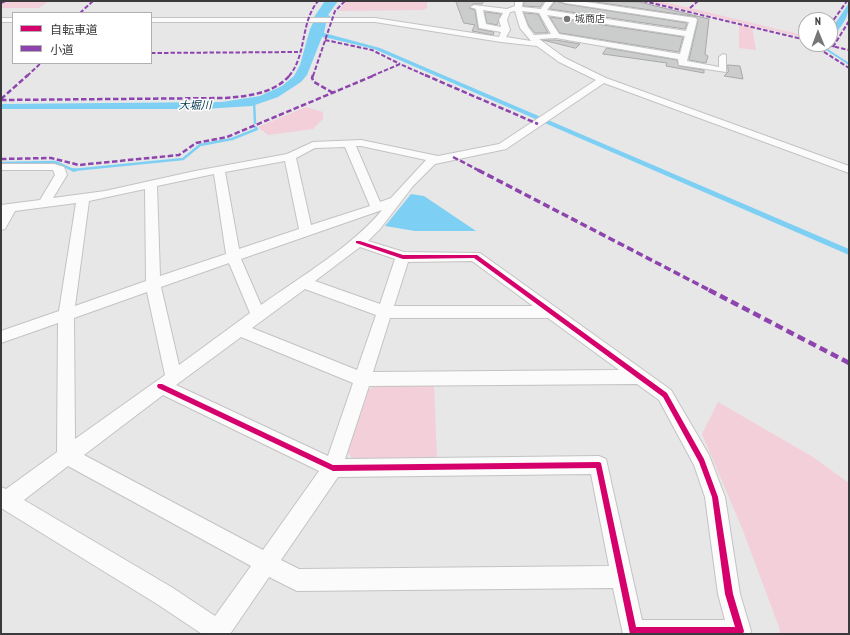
<!DOCTYPE html>
<html>
<head>
<meta charset="utf-8">
<style>
	body { margin:0 }
	#map { position:relative; width:850px; height:635px; overflow:hidden; background:#e7e7e8; font-family:"PT Sans Narrow","Noto Sans JP",sans-serif }
	canvas { display:block }
	.frame { position:absolute; inset:0; border:2px solid #3a393b; pointer-events:none }
	.legend { position:absolute; left:12px; top:12px; width:140px; height:52px; box-sizing:border-box; background:#fff; border:1px solid #b0b0b1; margin:0; padding:5px 7px; list-style:none; font-size:12px; color:#3a393b }
	.legend li { display:flex; align-items:center; gap:8px; height:20px }
	.legend b { width:20px; border:1px solid #b0b0b1 }
	.north { position:absolute; left:798px; top:12px; width:40px; height:40px; box-sizing:border-box; background:#fff; border:1px solid #b0b0b1; border-radius:50%; rotate:359deg; font-size:11px; font-weight:700; line-height:16px; text-align:center; color:#3a393b }
	.north::after { content:''; display:block; margin:auto; width:14px; height:18px; background:#777678; clip-path:polygon(50% 0,100% 100%,50% 72%,0 100%) }
</style>
</head>
<body>
<div id="map">
<canvas width="850" height="635"></canvas>
<div class="frame"></div>
<ul class="legend">
<li><b style="height:5px;background:#d6006c"></b>自転車道</li>
<li><b style="height:5px;background:#8e44ad"></b>小道</li>
</ul>
<div class="north">N</div>
</div>
<script>
const g = document.querySelector('canvas').getContext('2d');
g.lineJoin = 'round';
function paint(path, color) { g.fillStyle = color; g.fill(path, 'evenodd'); }
function stroke(path, color, width, dash) { g.strokeStyle = color; g.lineWidth = width; g.lineCap = dash ? 'butt' : 'round'; g.setLineDash(dash || []); g.stroke(path); }
function drawText(font, color, halo, rows, align = 'center') {
  g.font = font + ' "PT Sans Narrow","Noto Sans JP",sans-serif'; g.lineWidth = 3; g.setLineDash([]); g.textBaseline = 'middle'; g.strokeStyle = halo; g.fillStyle = color; for (const [text, x, y, turn = 0] of rows) {
    g.save(); g.translate(x, y); g.rotate((+turn || 0) * Math.PI / 180); g.textAlign = isNaN(turn) ? turn : align; if (halo) g.strokeText(text, 0, 0); g.fillText(text, 0, 0); g.restore();
  }
}
paint(new Path2D(`
	M9,1h40l-10,7h-38v-4z
	M347,1h80v7l-5,2 -84,1z
	M648,1h10l28,6 120,29v2z
	M739,25l13,3 4,22 -17,-2z
	M306,107l17,5v7l-10,10 -45,6 -10,-8z
	M434,384l3,74 -84,2 -6,-9 19,-60 11,-6z
	M718,402l95,55 36,26v151h-69l-1,-7 -37,-99 -40,-94z`), '#f2cfd9');
paint(new Path2D(`
	M325,1h13l-10,14 3,2 -3,1 1,2 -3,3 -2,10 56,15 469,201v6l-475,-206 -46,-11 -6,-1 -15,38 -6,7 -23,15 -26,9 -49,3h-202v-5l221,-2 38,-6 22,-10 12,-10 6,-11 10,-36 3,-6 -1,-3z
	M849,3c0,22 -15,25 -17,42l-5,-1h3v-13z
	M411,194l13,2 52,35h-61l-30,-5z`), '#7dd0f3');
stroke(new Path2D(`
	M825,44l-2,3 26,17`), '#7dd0f3', 2);
stroke(new Path2D(`
	M254,101l1,22
	M1,163l54,-1 18,8 110,-11 17,-14 32,-6 25,-10 -2,-2`), '#7dd0f3', 2.5);
stroke(new Path2D(`
	M73,170h2`), '#7dd0f3', 3.5);
const building = new Path2D(`
	M456,1h28l-2,3h-9l-4,4 6,2 3,19 16,3 -1,3 -21,-4 3,-6 -11,-2z
	M524,1h20l-4,6 -16,-1z
	M556,1l9,3 122,19 -2,6 -135,-20z
	M589,1l50,1 70,17 -4,35 3,2 -2,7 -17,-3 9,-40 -2,-3z
	M485,12l16,2 -4,11 -10,-2z
	M524,13l14,1 10,19h-13l-6,-7z
	M550,17l133,20 -4,15 -119,-19z
	M543,40h13l24,4 -4,4z
	M607,48l70,12 2,6 25,4v3l-38,-7 1,-3 -64,-9z
	M728,65l12,1 3,13 -19,-3 4,-4z`);
paint(building, '#cbcccc');
stroke(building, '#a8a8a9', 1);
const minor = new Path2D(`
	M515,1h8l-1,6 19,2 5,-8h8l-7,9 139,21 3,-9 -124,-19 -4,-2h18l117,17 1,2 -10,41 32,6v-10l4,-3 3,1v17l-47,-7 -1,-6 -122,-21 -17,1 26,19 41,20 243,88v7l-245,-90 -98,66 -71,15 -22,22 -33,43 -12,12 36,11 76,1 191,137 38,65 16,42 15,97 11,37 -1,3h-127l-10,-46 -316,3 -28,-14 -39,57h-28l-45,-30 -156,-96v-21l5,2 51,-37 1,-129 -57,20v-12l58,-20 17,-108 -61,8 -10,18 -4,1v-25l39,-5 15,-25 -2,-5h-52v-6h53l10,3 3,8 -14,23 52,-7 90,-20 92,-17 26,-12 48,-2 77,16 61,-12 97,-64 -37,-18 -22,-16 -36,-4 -126,-20h-224v-4h224l124,19 2,-5 -22,-4 -3,-19 -6,-2 4,-2 33,4 8,-3zM483,10l20,3 -4,7 2,7 -15,-3zM515,11l5,17 11,13 -25,-4 4,-7 -3,-10 3,-8zM522,11l17,2 12,21 -17,1 -6,-8zM547,15l138,21 -5,18 -121,-20zM356,146h5l65,14 -35,38 -11,4zM345,147l25,59 -59,19 -15,-67 19,-10zM285,161l14,68 -60,20 -14,-77zM214,174l12,80 -66,22 -3,-90zM145,189l1,92 -71,25 14,-105zM382,210c-29,36 -82,67 -121,95l-20,-46zM360,247l35,12 -15,45 -65,-23zM472,261l61,45h-139l14,-44zM229,263l21,50 -71,52 -18,-78zM305,289l71,26 -19,55 -105,-42zM147,292l18,83 -90,64 -1,-121zM390,318h158l71,52 -246,2zM241,337l112,46 -25,73 -152,-71zM637,384l22,16 35,65 11,32 13,97 7,26h-83l-36,-161 -7,-3 -254,3 24,-73zM163,395l156,76 -56,79 -179,-95zM68,466l183,100 -36,50 -42,-28 -149,-88zM591,474l18,92 -310,3 -18,-9 57,-83z
	M1,18h12v4h-12z`);
stroke(minor, '#c3c3c4', 2);
paint(minor, '#fbfbfc');
stroke(new Path2D(`
	M643,1l163,39
	M1,3l5,-2
	M690,8l8,-7
	M80,13l13,-12
	M830,25l17,-24
	M325,40l47,10 28,14
	M816,44l-1,2 34,22
	M822,44l27,6
	M833,47l16,-26
	M151,53l147,-1
	M27,76l14,-13
	M289,76c18,-21 11,-53 29,-75
	M313,76l22,-65 10,-10
	M372,76l28,-12 27,12`), '#8e44ad', 2, [4.5, 2]);
stroke(new Path2D(`
	M313,75l-1,3 2,4 19,11
	M425,75l113,49
	M1,99l27,-24
	M1,100l225,-2c23,-2 49,-5 64,-23
	M453,157l27,14
	M1,159l50,-1 28,7 100,-10 17,-12 31,-6 148,-62`), '#8e44ad', 2.5, [5.5, 2.5]);
stroke(new Path2D(`
	M478,170l233,121`), '#8e44ad', 3.5, [7, 3.5]);
stroke(new Path2D(`
	M709,290l140,73`), '#8e44ad', 4.5, [8, 4.5]);
paint(new Path2D(`
	M356,241h4l43,14h74l190,138 37,66 14,38 15,97 11,37 -1,3h-113l-34,-166 -263,3 -175,-83 -1,-2 1,-2h4l171,81 266,-3 2,1 35,164h99l-10,-33 -13,-97 -13,-35 -36,-65 -189,-139 -71,1 -47,-16z`), '#d6006c');
for (const [x, y, r, color] of [
	[567,19,4,"#777678"]
]) { const dot = new Path2D(); dot.arc(x, y, r, 0, 2 * Math.PI); g.fillStyle = color; g.fill(dot); stroke(dot, '#fff', 1.5); }
drawText('10px', '#3a393b', '#fff', [
	["城商店",575,19]
], 'left');
drawText('italic 11px', '#01384d', '#fff', [
	["大堀川",195,106]
]);
</script>
</body>
</html>
